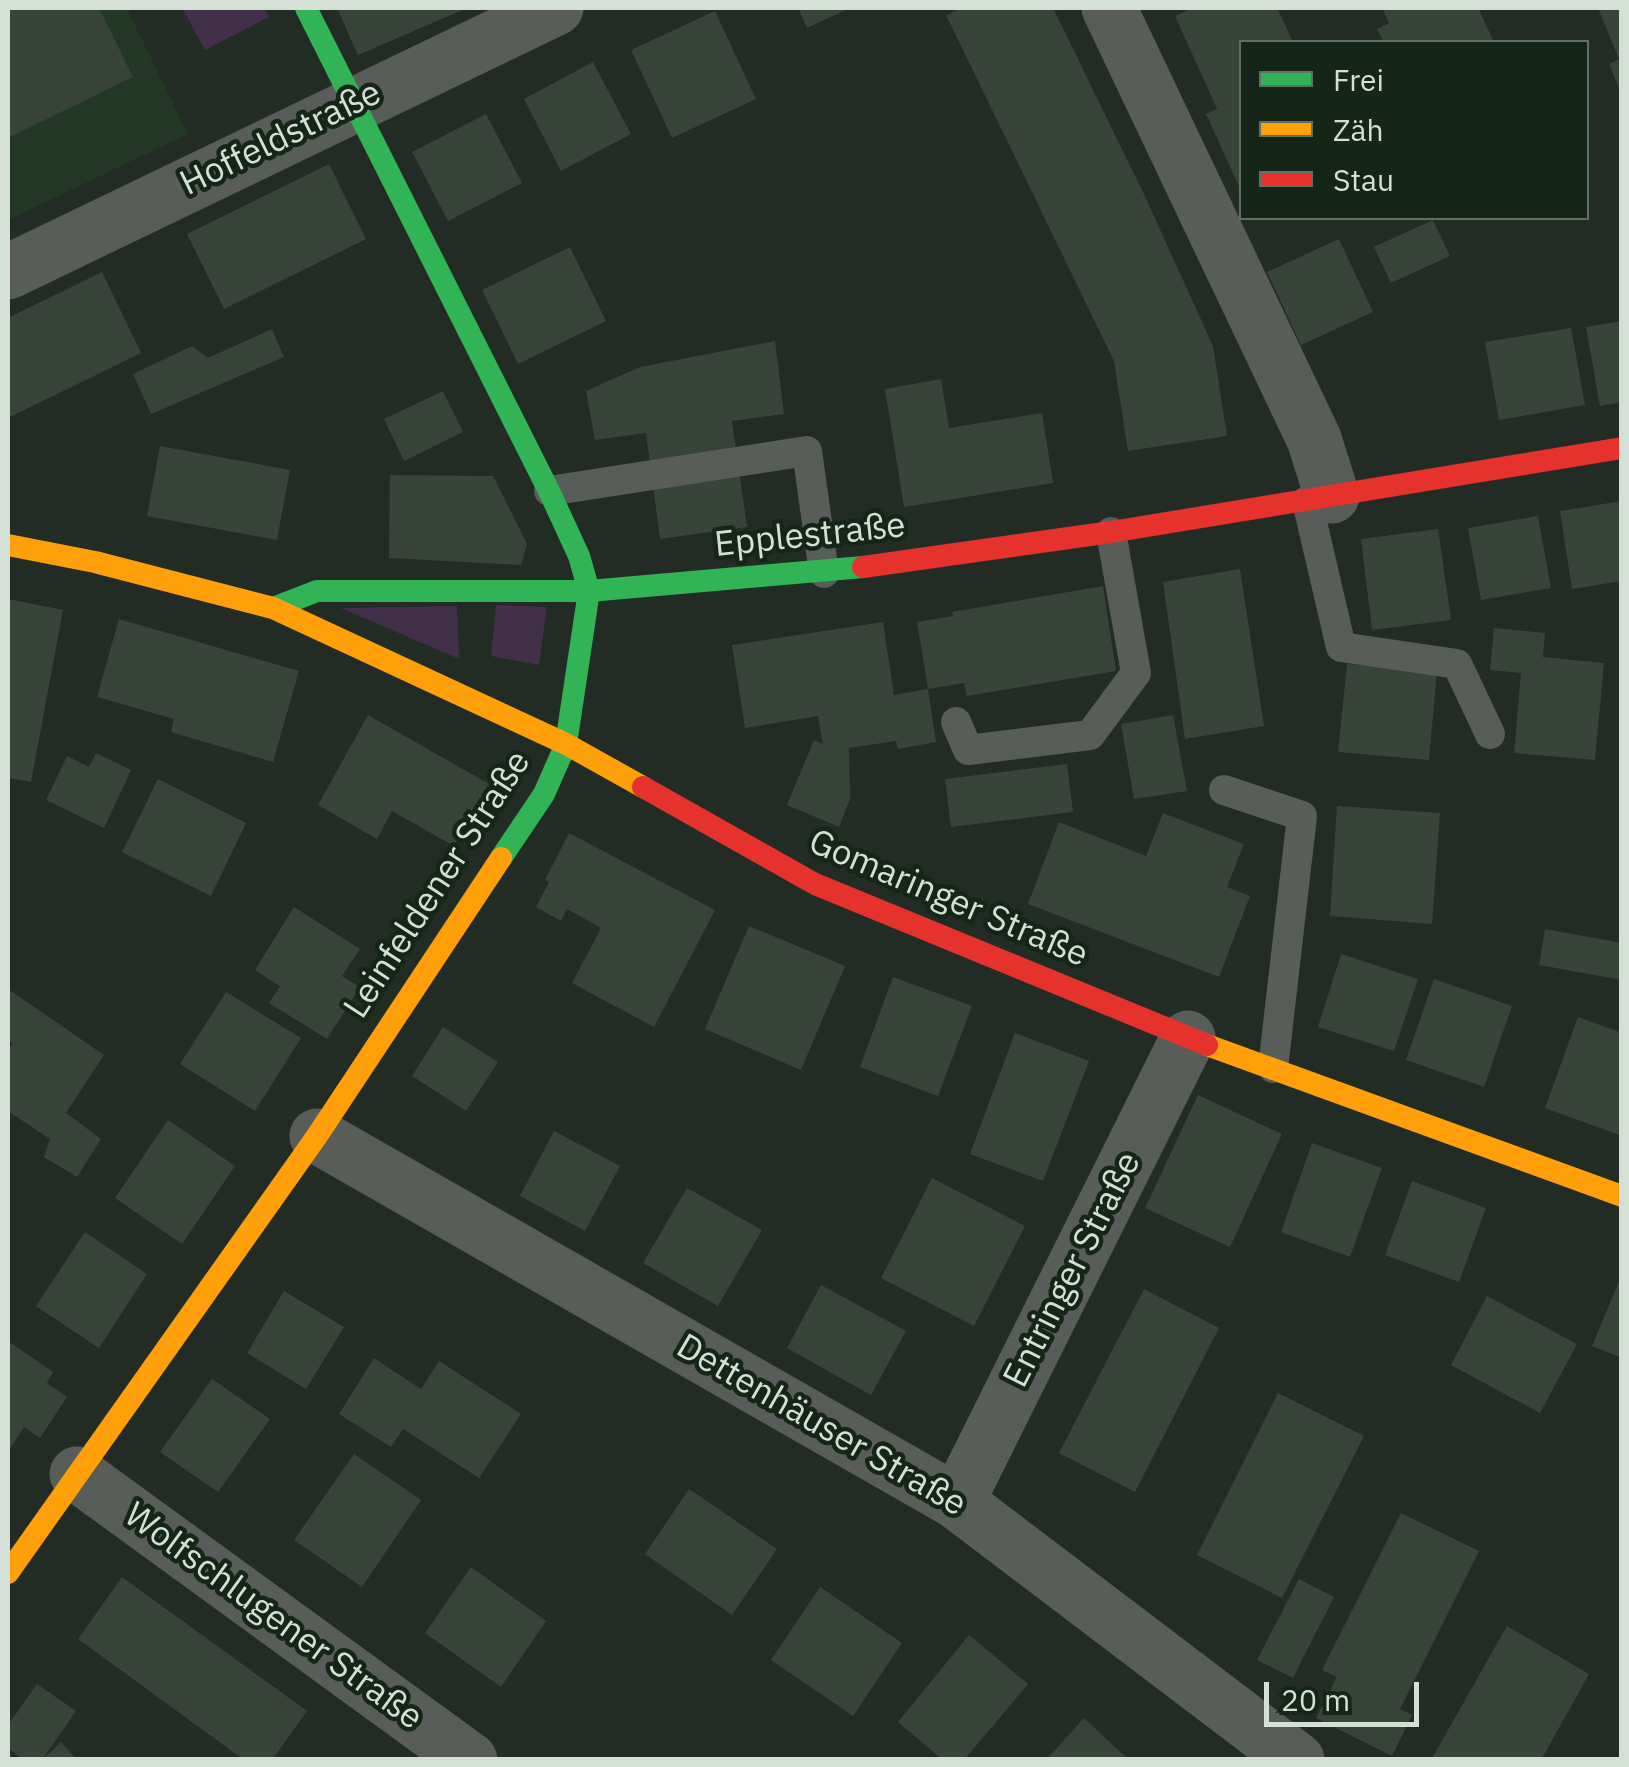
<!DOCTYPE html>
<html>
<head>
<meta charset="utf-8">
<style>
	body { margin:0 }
	#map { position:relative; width:1629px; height:1767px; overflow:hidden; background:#232c24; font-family:"IBM Plex Sans",sans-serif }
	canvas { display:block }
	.frame { position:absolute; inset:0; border:10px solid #d4dfd5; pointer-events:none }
	.legend { position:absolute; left:1239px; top:40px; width:350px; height:180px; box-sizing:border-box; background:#152618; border:2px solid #617064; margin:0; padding:12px 18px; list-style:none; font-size:30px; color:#d4dfd5 }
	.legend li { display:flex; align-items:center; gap:20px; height:50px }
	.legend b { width:50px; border:2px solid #617064 }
	.scale { position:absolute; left:1264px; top:1682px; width:155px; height:45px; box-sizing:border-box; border:5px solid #d4dfd5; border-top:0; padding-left:12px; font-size:30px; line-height:35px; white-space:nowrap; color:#d4dfd5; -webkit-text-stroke:8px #152618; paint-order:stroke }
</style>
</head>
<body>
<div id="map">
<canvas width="1629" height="1767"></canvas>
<div class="frame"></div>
<ul class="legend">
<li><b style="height:12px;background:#30b455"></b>Frei</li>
<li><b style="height:12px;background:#ff9f0a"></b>Zäh</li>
<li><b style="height:12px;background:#e5322d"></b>Stau</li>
</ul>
<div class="scale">20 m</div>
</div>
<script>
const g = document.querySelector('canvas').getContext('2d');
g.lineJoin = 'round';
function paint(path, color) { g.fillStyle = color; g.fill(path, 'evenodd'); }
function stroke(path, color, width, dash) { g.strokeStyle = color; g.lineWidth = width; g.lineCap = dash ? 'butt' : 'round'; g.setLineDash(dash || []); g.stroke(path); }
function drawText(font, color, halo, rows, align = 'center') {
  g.font = font + ' "IBM Plex Sans",sans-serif'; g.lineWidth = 9; g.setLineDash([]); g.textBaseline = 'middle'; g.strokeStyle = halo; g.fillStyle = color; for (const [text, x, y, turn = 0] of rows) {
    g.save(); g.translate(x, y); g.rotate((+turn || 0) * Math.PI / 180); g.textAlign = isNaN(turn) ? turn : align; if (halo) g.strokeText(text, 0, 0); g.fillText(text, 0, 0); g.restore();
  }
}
paint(new Path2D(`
	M8,8h127l-7,3 60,123 -180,86z`), '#223726');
paint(new Path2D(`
	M182,8h82l5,9 -64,33z
	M496,605l51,2 -8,58 -48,-9z
	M457,606l2,53 -118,-51z`), '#422f4a');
paint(new Path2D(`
	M8,8h91l34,69 -125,61z
	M337,8h130l-109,47z
	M798,8h52l-43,20z
	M962,8h91l90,184 70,154 14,90 -99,15 -14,-90 -168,-346z
	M1193,8h84l16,34h-51v151l-36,-79 11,-5 -42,-93z
	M1382,8h96l16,34h-110l-7,-13 12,-6z
	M1598,8h24v87l-13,-31 10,-5z
	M715,11l41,88 -84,39 -41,-88z
	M593,62l38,72 -70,37 -37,-72z
	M486,114l36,69 -74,38 -36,-69z
	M329,164l37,75 -142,70 -37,-75z
	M1433,220l17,36 -59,27 -17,-36z
	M1339,239l34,73 -72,33 -34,-73z
	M570,247l36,74 -88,43 -36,-74z
	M102,272l39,81 -133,65v-100z
	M1622,321v81l-22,4 -14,-79z
	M1571,328l14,77 -86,15 -14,-78z
	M272,329l12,28 -133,57 -18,-40 59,-28 16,12z
	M775,341l9,73 -52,7 15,106 -87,12 -14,-106 -51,7 -9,-49 54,-24z
	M941,379l8,49 93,-15 11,70 -149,24 -19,-118z
	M443,391l20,41 -59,29 -20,-42z
	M160,446l130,24 -13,70 -130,-24z
	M390,475l103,1 34,68 -6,21 -132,-7z
	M1622,501v80l-50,8 -12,-78z
	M1538,516l13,72 -70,12 -13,-72z
	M1438,529l13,91 -79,10 -11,-91z
	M1240,569l24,157 -79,13 -22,-157z
	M1103,586l13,85 -149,25 -3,-13 -36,6 8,53 -38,7 -2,-8 -47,7 1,51 -11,28 -52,-22 27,-65 9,4 -5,-28 -73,12 -13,-83 151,-23 11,73 34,-6 -11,-67 36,-6 -1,-4z
	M8,599l55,11 -32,172 -23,-4z
	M119,619l180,52 -26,91 -102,-30 3,-13 -77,-22z
	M1494,628l51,5 -2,24 61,6 -9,97 -81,-7 7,-80 -31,-3z
	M1347,664l90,7 -8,89 -91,-8z
	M368,715l121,69 -35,62 -62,-35 -15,28 -59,-34z
	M1173,715l14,76 -53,8 -13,-75z
	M96,753l35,17 -27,58 -58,-28 21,-44 22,11z
	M1067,764l6,48 -122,15 -6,-48z
	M158,779l88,44 -35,73 -89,-44z
	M1337,806l103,7 -8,111 -102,-8z
	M1163,813l81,31 -17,43 23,9 -31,81 -191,-73 31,-82 87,34z
	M569,833l146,77 -61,117 -82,-44 29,-55 -34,-19 -6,12 -25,-14 13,-25 -4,-2z
	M294,907l66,42 -18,27 18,11 -33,52 -58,-36 11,-17 -25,-16z
	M749,926l96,40 -44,104 -96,-41z
	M1545,929l77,14v37l-83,-15z
	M1341,954l77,25 -24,72 -76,-24z
	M893,977l79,29 -34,90 -78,-29z
	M1434,979l78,27 -28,81 -78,-27z
	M8,989l96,66 -38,58 35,26 -24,38 -33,-20 6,-18 -42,-28v-60l5,-8 -5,-3z
	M226,992l75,46 -46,73 -75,-47z
	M1578,1017l44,16v103l-77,-28z
	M443,1027l55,35 -32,49 -54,-35z
	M1015,1033l74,28 -46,120 -73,-27z
	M1198,1095l84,39 -52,113 -85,-39z
	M168,1120l67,46 -53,78 -67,-46z
	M554,1131l66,35 -35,65 -65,-35z
	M1312,1143l70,25 -32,89 -69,-25z
	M932,1178l93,48 -51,100 -93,-48z
	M1412,1181l74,27 -27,74 -74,-27z
	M687,1188l75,42 -44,76 -75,-43z
	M85,1232l62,42 -48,74 -63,-42z
	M1622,1274v78l-2,5 -28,-11z
	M821,1285l85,46 -35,64 -84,-47z
	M1144,1289l75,39 -84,164 -76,-39z
	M284,1291l60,36 -38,62 -59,-36z
	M1487,1296l90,48 -37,69 -89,-48z
	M8,1341l45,31 -6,11 20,14 -27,41 -16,-11 -16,25z
	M374,1358l47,31 18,-28 82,53 -42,64 -76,-49 -12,18 -52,-33z
	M212,1379l58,40 -52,73 -58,-40z
	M1278,1393l86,43 -82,162 -85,-43z
	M354,1454l67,46 -59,87 -68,-47z
	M689,1489l88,60 -45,66 -87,-61z
	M1401,1513l78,38 -79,158 12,6 -20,41 -76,-38 21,-41 -15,-7z
	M471,1567l75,54 -45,66 -76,-54z
	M122,1577l185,134 -35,49h-28l-166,-121z
	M1299,1579l35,18 -41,81 -36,-18z
	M820,1587l82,56 -49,73 -82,-56z
	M1507,1626l82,48 -48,86h-110z
	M969,1635l59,49 -64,76h-21l-45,-38z
	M37,1684l39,27 -34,49h-18l-16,-12v-23z
	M1084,1718l45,42h-83z
	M61,1742l16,18h-35z`), '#384339');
stroke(new Path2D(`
	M549,491l258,-40 17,122
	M1307,501l34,146 116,17 33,70
	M956,722l12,28 122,-15 46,-62 -25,-141
	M1224,790l78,26 -29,252`), '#595d5a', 30);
stroke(new Path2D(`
	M1109,8l205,431 18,57
	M8,272l548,-264
	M317,1136l640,366 340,258
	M77,1474l393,286
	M957,1502l231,-464`), '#595d5a', 55);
stroke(new Path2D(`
	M306,8l243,483 30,65 10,35 -23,153 -22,50 -43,64
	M273,608l44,-17h272l274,-24`), '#30b455', 22);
stroke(new Path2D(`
	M8,545l87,17 178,46 293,136 77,43
	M1207,1045l415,151
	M8,1573l309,-437 184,-278`), '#ff9f0a', 22);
stroke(new Path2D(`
	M863,567l248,-35 511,-84
	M643,787l172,97 392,161`), '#e5322d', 22);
drawText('35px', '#d4dfd5', '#152618', [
	["Hoffeldstraße",281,139,-26],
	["Epplestraße",810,536,-6],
	["Leinfeldener Straße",438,885,-57],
	["Gomaringer Straße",948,899,23],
	["Entringer Straße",1073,1270,-63],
	["Dettenhäuser Straße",821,1426,30],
	["Wolfschlugener Straße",273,1617,36]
]);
</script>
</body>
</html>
